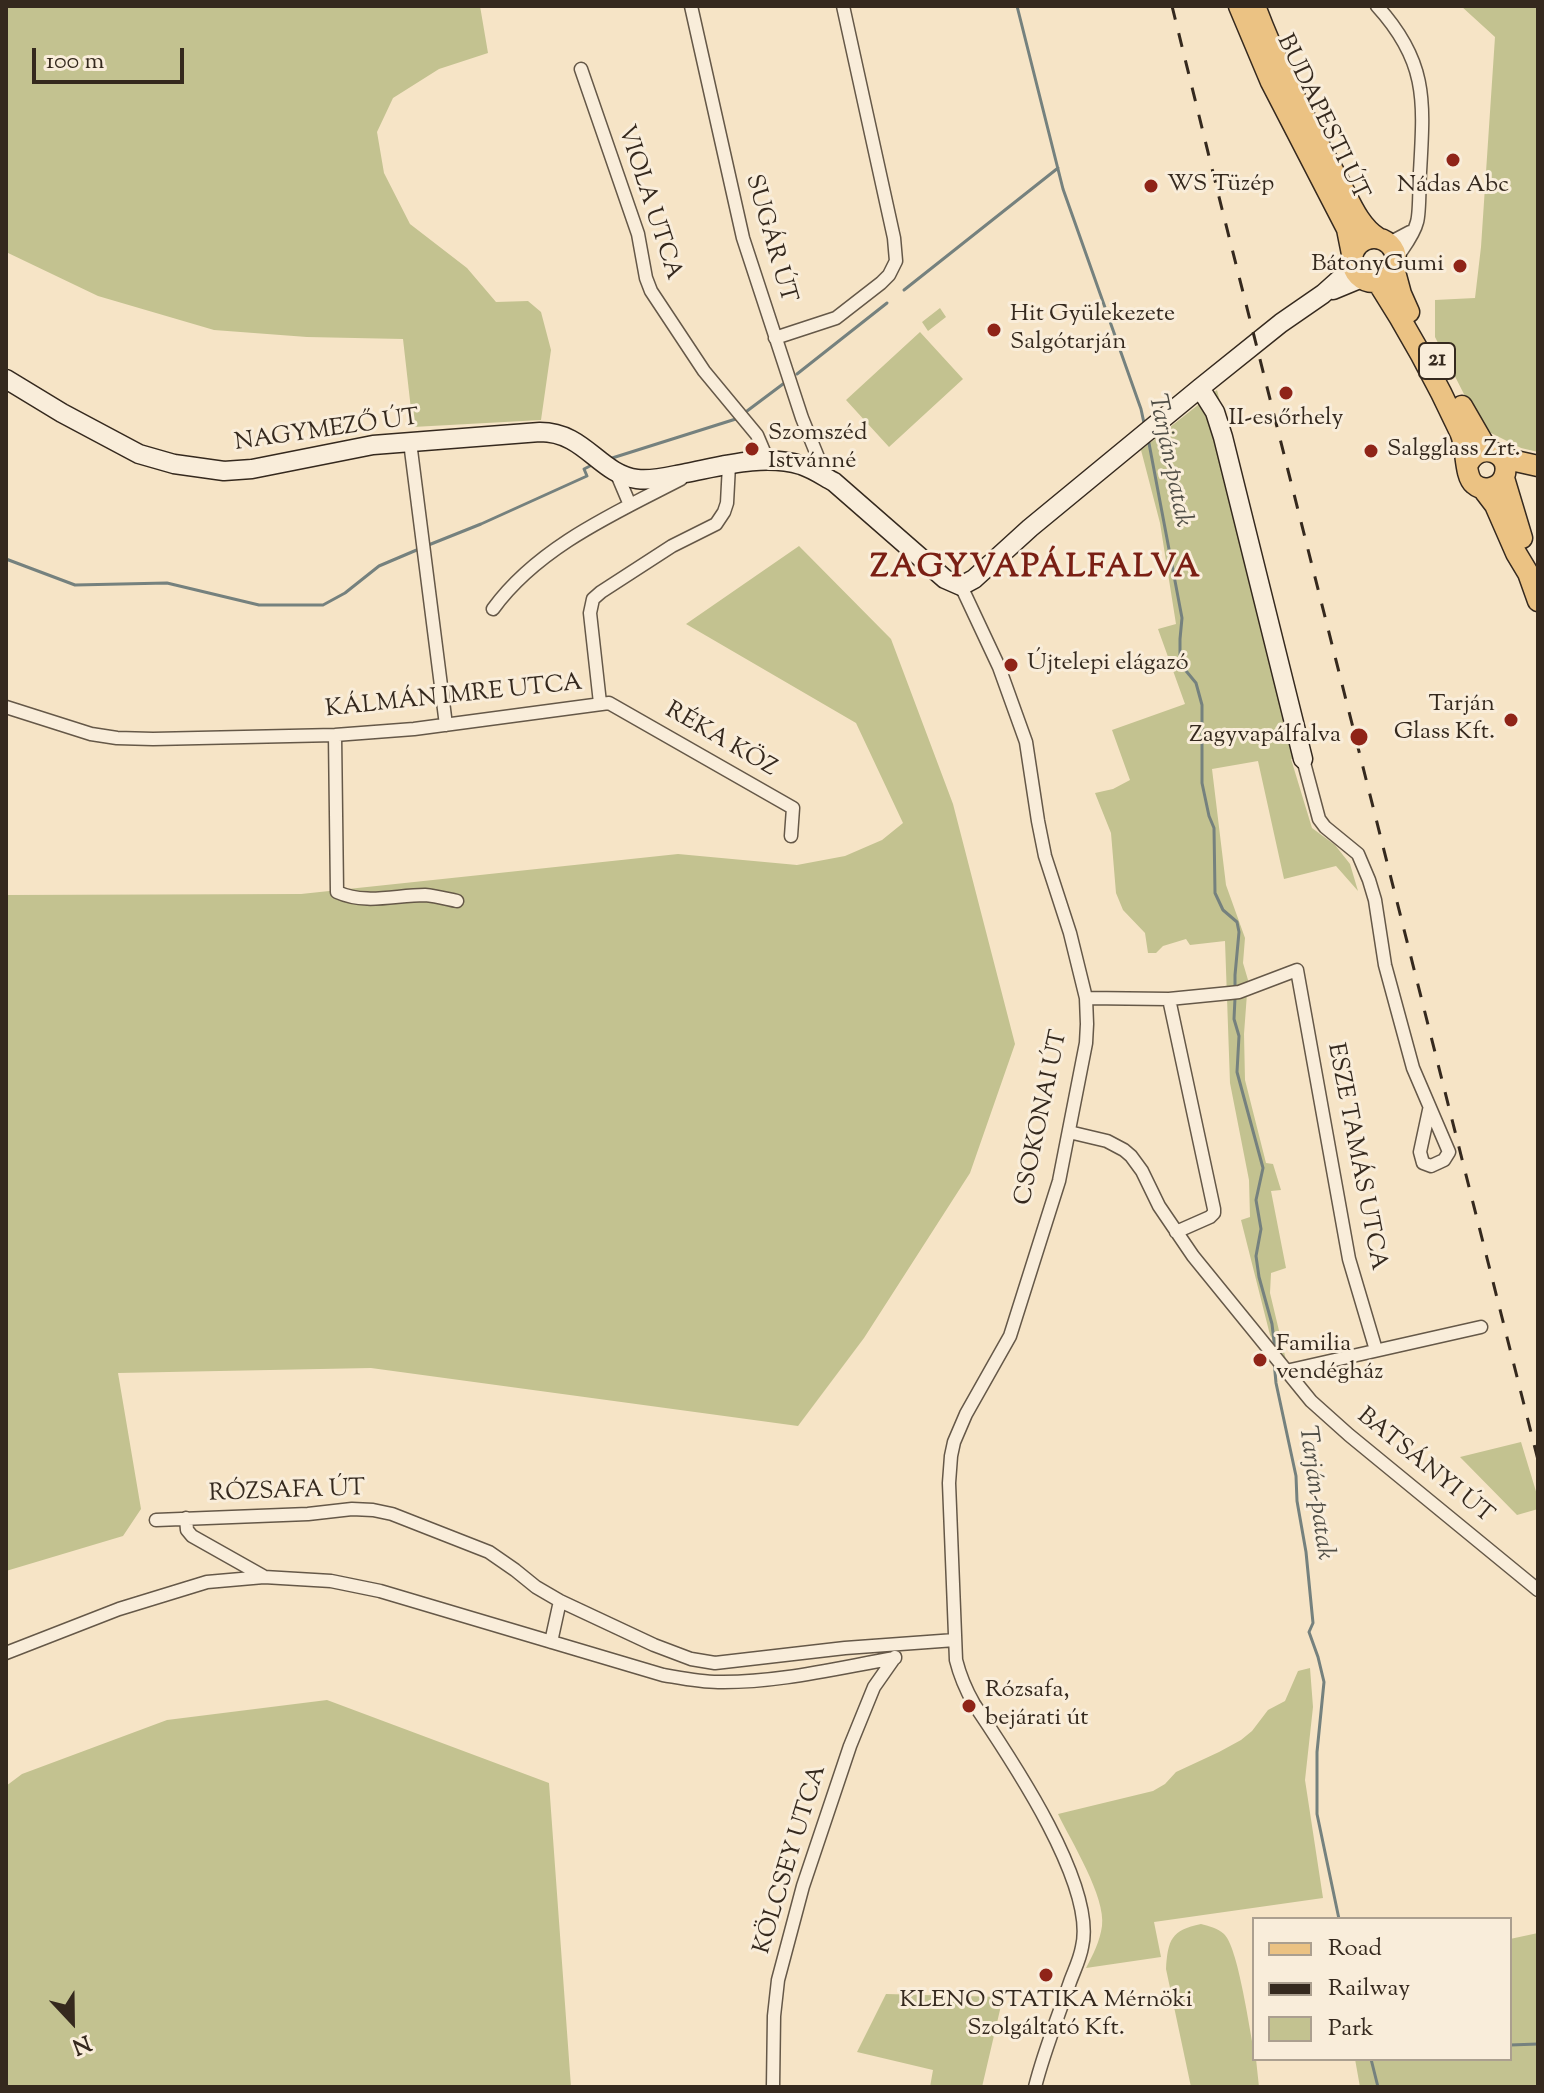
<!DOCTYPE html>
<html>
<head>
<meta charset="utf-8">
<style>
	body { margin:0 }
	#map { position:relative; width:1544px; height:2093px; overflow:hidden; background:#f6e4c6; font-family:"Sorts Mill Goudy",serif }
	canvas { display:block }
	.frame { position:absolute; inset:0; border:8px solid #35291e; pointer-events:none }
	.legend { position:absolute; left:1252px; top:1917px; width:260px; height:144px; box-sizing:border-box; background:#f9edda; border:2px solid #ab9f8f; margin:0; padding:10px 14px; list-style:none; font-size:24px; color:#35291e }
	.legend li { display:flex; align-items:center; gap:16px; height:40px }
	.legend b { width:40px; border:2px solid #ab9f8f }
	.north { position:absolute; left:32px; top:1981px; width:80px; height:80px; -webkit-text-stroke:6px #f9edda; paint-order:stroke; rotate:158deg; font-size:22px; font-weight:700; line-height:32px; text-align:center; color:#35291e }
	.north::after { content:''; display:block; margin:auto; width:28px; height:36px; background:#35291e; clip-path:polygon(50% 0,100% 100%,50% 72%,0 100%) }
	.scale { position:absolute; left:32px; top:48px; width:152px; height:36px; box-sizing:border-box; border:4px solid #35291e; border-top:0; padding-left:10px; font-size:24px; line-height:28px; white-space:nowrap; color:#35291e; -webkit-text-stroke:6px #f9edda; paint-order:stroke }
</style>
</head>
<body>
<div id="map">
<canvas width="1544" height="2093"></canvas>
<div class="frame"></div>
<ul class="legend">
<li><b style="height:10px;background:#ebc283"></b>Road</li>
<li><b style="height:10px;background:#35291e"></b>Railway</li>
<li><b style="height:22px;background:#c3c290"></b>Park</li>
</ul>
<div class="north">N</div>
<div class="scale">100 m</div>
</div>
<script>
const g = document.querySelector('canvas').getContext('2d');
g.lineJoin = 'round';
function paint(path, color) { g.fillStyle = color; g.fill(path, 'evenodd'); }
function stroke(path, color, width, dash) { g.strokeStyle = color; g.lineWidth = width; g.lineCap = dash ? 'butt' : 'round'; g.setLineDash(dash || []); g.stroke(path); }
function drawText(font, color, halo, rows, align = 'center') {
  g.font = font + ' "Sorts Mill Goudy",serif'; g.lineWidth = 6; g.setLineDash([]); g.textBaseline = 'middle'; g.strokeStyle = halo; g.fillStyle = color; for (const [text, x, y, turn = 0] of rows) {
    g.save(); g.translate(x, y); g.rotate((+turn || 0) * Math.PI / 180); g.textAlign = isNaN(turn) ? turn : align; if (halo) g.strokeText(text, 0, 0); g.fillText(text, 0, 0); g.restore();
  }
}
paint(new Path2D(`
	M6,6h474l8,47 -49,16 -46,29 -16,34 7,41 26,51 57,44 29,34 32,-1 13,11 10,38 -10,70 -128,7 -10,-88 -96,-2 -93,-7 -116,-34 -92,-44z
	M1461,6h77v446l-17,-4 -30,-15 -22,-29 -34,-67v-37l40,-2 6,-51 14,-210z
	M940,308l6,9 -18,14 -6,-9z
	M920,332l43,47 -74,68 -43,-47z
	M1217,390l94,366 -20,3 21,69 23,17 15,19 8,27 -22,-25 -52,13 -26,-118 -46,8 14,116 19,53 -2,25 5,17 -4,54 1,46 21,83 7,1 8,26 -10,1 15,77 -15,5 -1,20 16,67 -16,-25 -29,-115 9,-3 -1,-37 -19,-97 -5,-142 -35,4 -4,-6 -23,7 -7,7h-8l-3,-20 -22,-23 -7,-17 -5,-60 -16,-40 18,-4 17,-9 -18,-50 73,-26 -27,-75 18,-5 -16,-101 -19,-73z
	M799,546l92,93 62,165 62,240 -45,129 -106,165 -66,88 -427,-58 -253,5 23,136 -18,27 -117,35v-676l295,-1 377,-40 119,11 48,-9 37,-16 21,-17 -47,-100 -170,-99z
	M1521,1442l17,56v11l-21,6 -57,-58z
	M1310,1668l3,39 -8,73 18,118 -169,24 7,35 -75,11c7,-13 14,-27 16,-42 4,-29 -31,-85 -44,-112l95,-23 12,-7 11,-12 43,-20 22,-12 11,-9 16,-21 17,-9 13,-30z
	M327,1700l222,83 22,304h-565v-301l16,-12 145,-54z
	M1201,1924c7,2 17,4 23,10 14,13 25,93 30,116v9h2l3,28h-68l-25,-118c2,-29 5,-39 35,-45z
	M1538,1933v154h-178l-5,-28h155v-120z
	M886,1994l117,3 -21,90h-52l3,-17 -76,-18z`), '#c3c290');
stroke(new Path2D(`
	M1017,6l46,183 78,220 3,14
	M904,290l154,-122
	M797,374l90,-71
	M747,411l36,-27
	M1148,438l34,180 -2,21v19l2,8 14,17 6,22v78l7,33 5,12 1,65 8,17 14,12 2,10 -4,43v15
	M609,459l130,-41
	M426,546l55,-22 106,-48 -3,-7 6,-3
	M6,559l69,26 92,-2 92,22h64l22,-12 34,-27 40,-17
	M1235,998l-1,21 5,17 -2,36 26,96 -7,32 5,29 -5,27 3,21 13,47 3,26
	M1274,1361l2,22 20,93 1,25 9,51 7,71 -4,9 9,25 6,25 -7,70v62l22,105
	M1510,2045l28,-1
	M1371,2059l7,28`), '#75817e', 3);
const street = new Path2D(`
	M691,6l52,232 59,180 24,59
	M1377,6c51,56 47,95 43,166 -1,13 0,40 -3,50 -3,13 -14,26 -21,37
	M581,69l57,165 8,44 5,13 53,80 53,64 11,26
	M1387,242l6,-1 17,-9
	M775,338l61,-20 45,-35 8,-8 7,-14 -2,-23 -51,-232
	M410,442l36,283
	M616,472l14,33
	M961,586l38,81 27,75 12,79 7,35 25,77 16,65 1,26 -1,19 -27,138 -49,155 -44,78 -12,28 -3,14 -2,27 7,177c4,16 10,30 18,44 35,52 123,181 108,243 -2,12 -8,24 -12,35 -12,35 -26,69 -35,105
	M493,609c45,-62 122,-96 188,-130
	M600,703l-10,-90 3,-14 8,-7 71,-46 44,-22 8,-12 3,-9 2,-38
	M6,707l85,27 26,4 36,1 182,-4 79,-6 195,-26 184,105 -2,28
	M335,735l2,157c29,13 58,3 88,3 11,1 22,4 32,6
	M1303,759l16,60 6,8 33,27 11,26 6,20 10,65 28,103 36,84 -5,8 -13,6 -8,-3 -3,-11 9,-42
	M1086,998l83,1 61,-6 9,-1 58,-22 52,289 27,91
	M1169,999l45,210v4l-4,4 -34,15
	M1069,1132l38,9 17,9 7,6 11,15 17,35 34,50 118,145 38,34 189,155
	M1286,1371l195,-44
	M186,1518l1,12 5,6 71,40
	M156,1520l152,-6 44,-5 21,1 19,4 97,38 26,18 21,17 24,14 94,44 37,14 24,4 130,-15 110,-8
	M551,1642l9,-41
	M6,1653l113,-44 88,-27 57,-5 67,4 49,10 283,84c18,3 37,7 55,7 59,1 119,-14 177,-24
	M773,2087l1,-71 4,-36 25,-94 47,-140 24,-59 21,-30`);
const secondary = new Path2D(`
	M1333,290l29,-12
	M6,379l56,34 77,41 35,10 50,7 28,-2 121,-24 167,-13c45,0 59,42 97,47 17,2 33,-3 49,-6 36,-7 78,-19 115,-8 12,4 22,11 33,17l111,97 16,7 13,-7 56,-51 170,-140 81,-65 42,-29 19,-17 10,-18
	M1200,388l15,24 8,25 80,322`);
const primary = new Path2D(`
	M1239,6l32,76 76,147 5,25
	M1255,6c23,61 53,120 85,177 10,19 19,43 38,55
	M1352 260a22 22 0 1 1 44 0a22 22 0 1 1-44 0Z
	M1394,268l7,26 8,18
	M1377,281c31,48 59,99 83,151 7,14 4,44 14,52 9,8 25,5 30,-7 9,-24 -24,-37 -36,-13
	M1462,406l26,45
	M1502,458l36,8
	M1504,478l18,60
	M1482,488l13,17 21,48 12,20 10,28`);
stroke(street, '#655848', 15);
stroke(secondary, '#35291e', 21);
stroke(primary, '#35291e', 23);
stroke(street, '#f9edda', 12);
stroke(secondary, '#f9edda', 18);
stroke(primary, '#ebc283', 20);
stroke(new Path2D(`
	M1172,6l50,203 316,1251`), '#35291e', 3, [14, 14]);
for (const [x, y, r, color] of [
	[1453,160,8,"#8f2418"],
	[1151,186,8,"#8f2418"],
	[1460,266,8,"#8f2418"],
	[994,330,8,"#8f2418"],
	[1286,393,8,"#8f2418"],
	[752,449,8,"#8f2418"],
	[1371,451,8,"#8f2418"],
	[1011,665,8,"#8f2418"],
	[1511,720,8,"#8f2418"],
	[1359,737,10,"#8f2418"],
	[1260,1360,8,"#8f2418"],
	[969,1706,8,"#8f2418"],
	[1046,1975,8,"#8f2418"]
]) { const dot = new Path2D(); dot.arc(x, y, r, 0, 2 * Math.PI); g.fillStyle = color; g.fill(dot); stroke(dot, '#f9edda', 3); }
for (const [x, y, w] of [
	[1437,361,36]
]) { const box = new Path2D(); box.roundRect(x - w / 2, y - 18, w, 36, 6); g.fillStyle = '#f9edda'; g.fill(box); stroke(box, '#35291e', 2); }
drawText('bold 22px', '#35291e', null, [
	["21",1437,361]
]);
drawText('24px', '#35291e', '#f9edda', [
	["BUDAPESTI ÚT",1321,118,64],
	["VIOLA UTCA",648,203,72],
	["SUGÁR ÚT",769,239,74],
	["NAGYMEZŐ ÚT",327,432,-8],
	["KÁLMÁN IMRE UTCA",454,698,-6],
	["RÉKA KÖZ",720,741,30],
	["CSOKONAI ÚT",1043,1118,-78],
	["ESZE TAMÁS UTCA",1355,1157,79],
	["BATSÁNYI ÚT",1424,1467,39],
	["RÓZSAFA ÚT",287,1493,-2],
	["KÖLCSEY UTCA",792,1860,-73]
]);
drawText('24px', '#35291e', '#f9edda', [
	["WS Tüzép",1167,186],
	["Nádas Abc",1453,187,"center"],
	["BátonyGumi",1444,266,"right"],
	["Hit Gyülekezete",1010,316],
	["Salgótarján",1010,344],
	["II-es őrhely",1286,420,"center"],
	["Szomszéd",768,435],
	["Istvánné",768,463],
	["Salgglass Zrt.",1387,451],
	["Újtelepi elágazó",1027,665],
	["Tarján",1495,706,"right"],
	["Glass Kft.",1495,734,"right"],
	["Zagyvapálfalva",1341,737,"right"],
	["Familia",1276,1346],
	["vendégház",1276,1374],
	["Rózsafa,",985,1692],
	["bejárati út",985,1720],
	["KLENO STATIKA Mérnöki",1046,2002,"center"],
	["Szolgáltató Kft.",1046,2030,"center"]
], 'left');
drawText('italic 26px', '#504e46', '#f9edda', [
	["Tarján-patak",1168,461,78],
	["Tarján-patak",1314,1493,82]
]);
g.letterSpacing = '2px';
drawText('bold 32px', '#7a1f14', '#f9edda', [
	["ZAGYVAPÁLFALVA",1036,571]
]);
g.letterSpacing = '0px';
</script>
</body>
</html>
